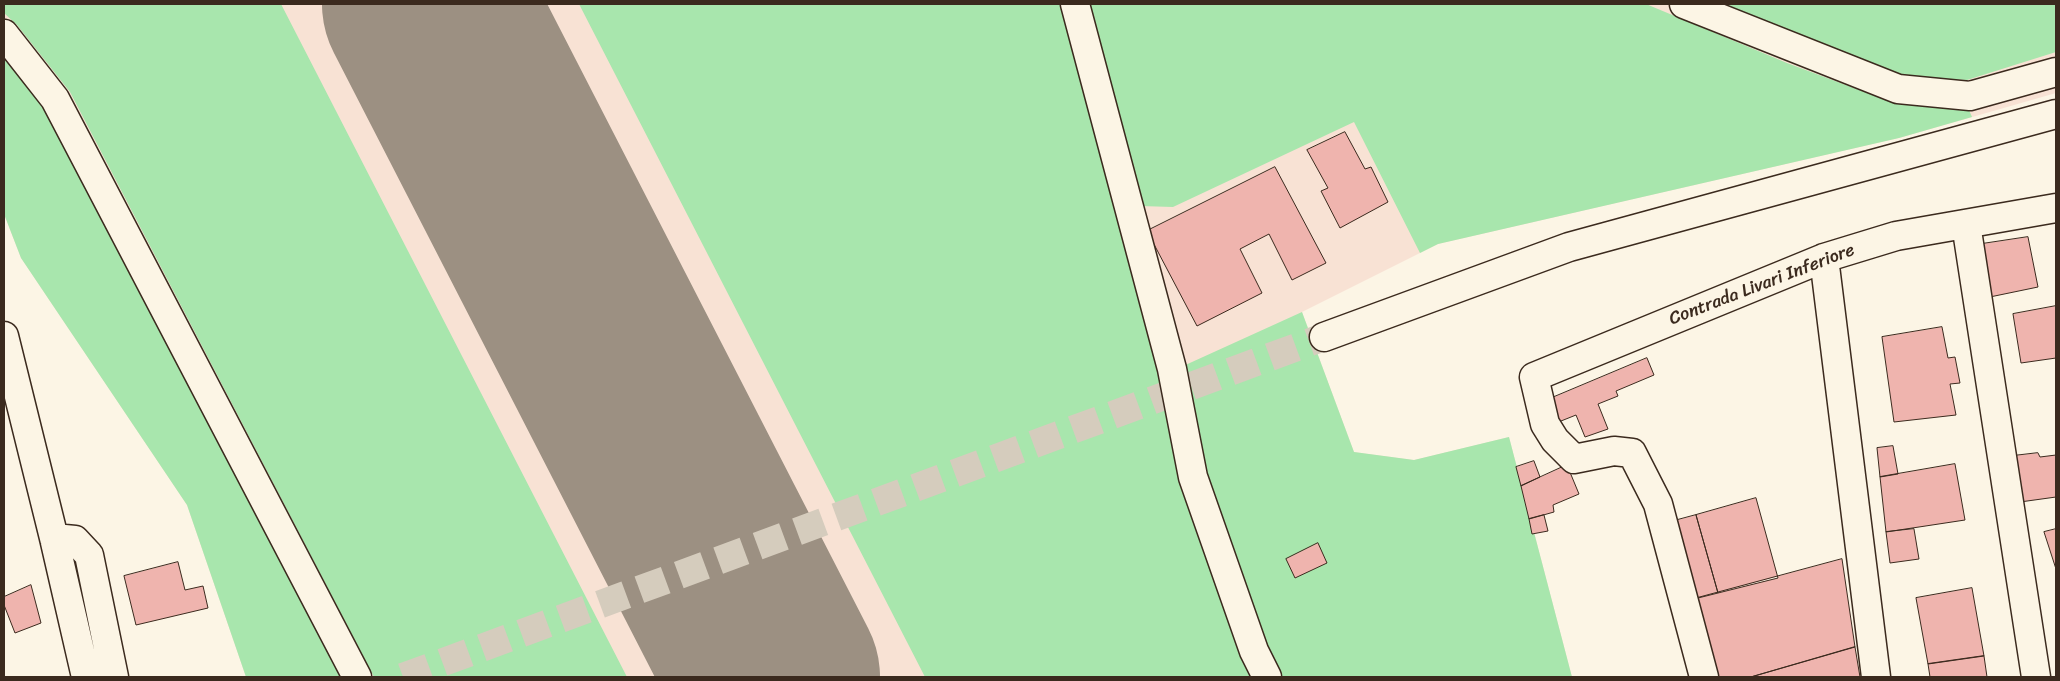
<!DOCTYPE html>
<html>
<head>
<meta charset="utf-8">
<style>
	body { margin:0 }
	#map { position:relative; width:2060px; height:681px; overflow:hidden; background:#fcf5e5; font-family:Sriracha,sans-serif }
	canvas { display:block }
	.frame { position:absolute; inset:0; border:5px solid #3b2a1e; pointer-events:none }
</style>
</head>
<body>
<div id="map">
<canvas width="2060" height="681"></canvas>
<div class="frame"></div>
</div>
<script>
const g = document.querySelector('canvas').getContext('2d');
g.lineJoin = 'round';
function paint(path, color) { g.fillStyle = color; g.fill(path, 'evenodd'); }
function stroke(path, color, width, dash) { g.strokeStyle = color; g.lineWidth = width; g.lineCap = dash ? 'butt' : 'round'; g.setLineDash(dash || []); g.stroke(path); }
function drawText(font, color, halo, rows, align = 'center') {
  g.font = font + ' Sriracha,sans-serif'; g.lineWidth = 4.5; g.setLineDash([]); g.textBaseline = 'middle'; g.strokeStyle = halo; g.fillStyle = color; for (const [text, x, y, turn = 0] of rows) {
    g.save(); g.translate(x, y); g.rotate((+turn || 0) * Math.PI / 180); g.textAlign = isNaN(turn) ? turn : align; if (halo) g.strokeText(text, 0, 0); g.fillText(text, 0, 0); g.restore();
  }
}
paint(new Path2D(`
	M4,4h2052v89l-157,45 -461,106 -136,68 52,140 60,8 95,-23 63,240h-1326l-59,-172 -166,-247 -17,-44z`), '#f8e2d4');
paint(new Path2D(`
	M4,4h277l346,673h-253l-304,-585 -53,-67 -13,-12z
	M579,4h486l188,673h-328z
	M1088,4h558l141,59 107,40 75,7 3,7 -73,21 -461,106 -18,9 -66,-131 -181,85 -33,-1z
	M1718,4h338v48l-89,28 -70,-3z
	M4,50l43,55 297,572h-98l-59,-172 -166,-247 -17,-44z
	M1302,312l52,140 60,8 95,-23 63,240h-295l-55,-145 -23,-80 -18,-85z`), '#a8e6ad');
stroke(new Path2D(`
	M428,4l346,673`), '#9c9082', 212);
const building = new Path2D(`
	M1345,132l20,37 6,-2 17,35 -48,26 -19,-37 7,-3 -21,-38z
	M1275,167l51,96 -34,17 -23,-46 -29,15 22,44 -65,33 -50,-95z
	M2028,237l10,50 -53,11 -10,-53z
	M2056,306v52l-35,5 -8,-49z
	M1942,327l6,31 7,-1 5,26 -10,1 6,31 -62,7 -12,-85z
	M1647,358l7,17 -38,16 2,5 -20,8 10,25 -23,8 -9,-22 -20,8 -9,-23z
	M1893,446l5,28 -18,3 -3,-29z
	M2038,453l2,4 16,-2v42l-36,5 -16,-45z
	M1534,461l6,16 -19,9 -5,-19z
	M1955,464l10,56 -79,12 -6,-55z
	M1567,465l12,29 -26,11 1,7 -25,7 -8,-33z
	M1756,498l22,80 -60,15 -22,-78z
	M1544,515l4,16 -16,3 -3,-15z
	M1696,515l22,78 -28,7 -20,-78z
	M1914,529l5,30 -29,4 -4,-31z
	M2056,529v40l-12,-37z
	M1318,543l9,20 -32,15 -9,-19z
	M1842,559l13,88 -104,30h-39l-22,-77z
	M178,562l7,28 18,-4 5,22 -72,17 -12,-49z
	M31,585l10,38 -26,10 -11,-28v-8z
	M1972,588l12,68 -56,8 -12,-66z
	M1855,647l5,30h-109z
	M1984,656l3,21h-57l-2,-13z`);
paint(building, '#efb4ae');
stroke(building, '#3b2a1e', 1);
stroke(new Path2D(`
	M403,677l921,-340`), '#d5ccbd', 28, [28, 14]);
const minor = new Path2D(`
	M1075,4l97,365 21,108 61,174 13,26
	M1684,4l214,85 72,7 86,-24
	M4,34l51,65 302,578
	M1966,224l70,453
	M1824,258l52,419
	M4,336l50,202 32,139
	M1324,337l245,-90 487,-133
	M54,538l21,2 14,15 25,122
	M1704,677l-46,-173 -26,-51 -18,-2 -40,8 -19,-19 -10,-16 -11,-47 290,-119 72,-22 160,-28`);
stroke(minor, '#3b2a1e', 31);
stroke(minor, '#fcf5e5', 28);
drawText('18px', '#3b2a1e', '#fcf5e5', [
	["Contrada Livari Inferiore",1762,285,-21]
]);
</script>
</body>
</html>
